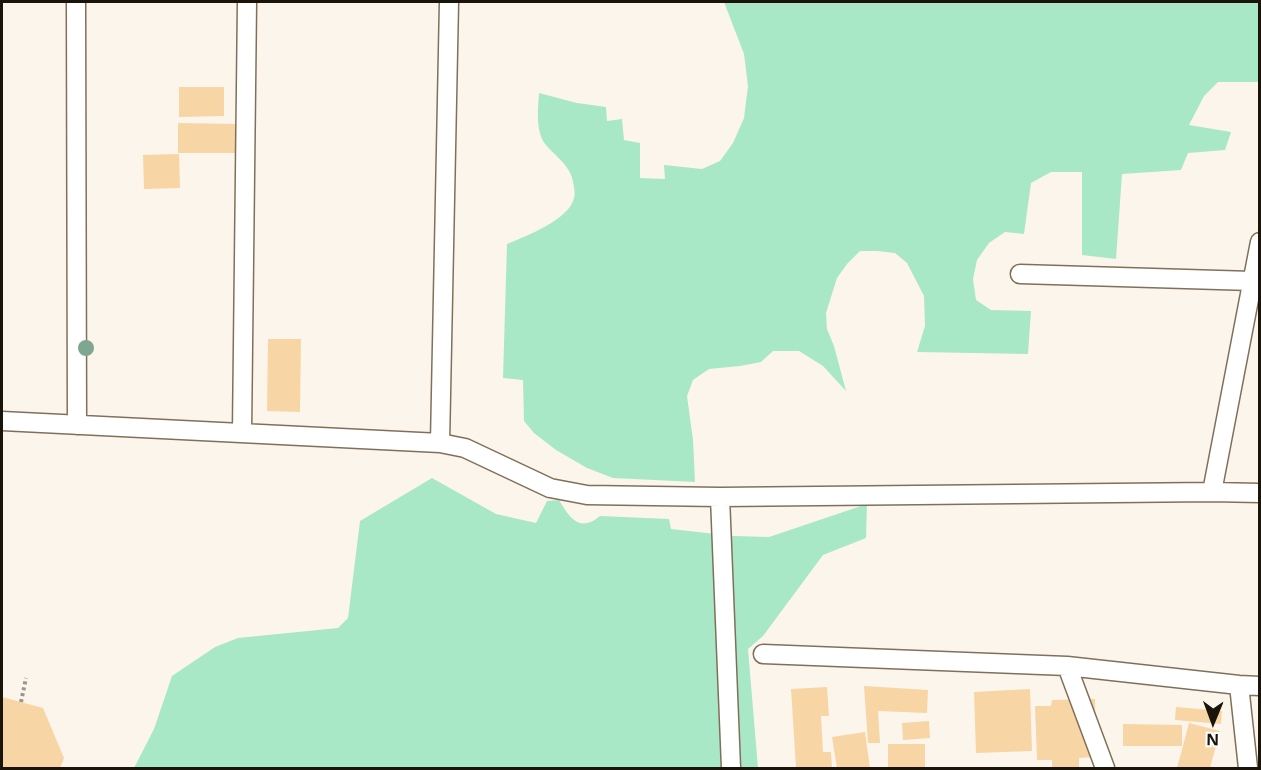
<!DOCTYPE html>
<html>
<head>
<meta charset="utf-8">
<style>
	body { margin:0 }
	#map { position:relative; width:1261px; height:770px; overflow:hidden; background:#fcf5eb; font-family:"Open Sans",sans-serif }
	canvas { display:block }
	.frame { position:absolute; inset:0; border:3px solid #1a140b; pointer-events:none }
	.north { position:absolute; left:1183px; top:692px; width:60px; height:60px; -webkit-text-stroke:4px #fff; paint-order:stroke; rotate:181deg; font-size:16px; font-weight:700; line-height:24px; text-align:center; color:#1a140b }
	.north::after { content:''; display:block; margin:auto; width:21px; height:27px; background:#1a140b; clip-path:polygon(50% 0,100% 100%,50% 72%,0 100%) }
</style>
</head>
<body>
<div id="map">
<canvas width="1261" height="770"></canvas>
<div class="frame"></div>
<div class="north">N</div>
</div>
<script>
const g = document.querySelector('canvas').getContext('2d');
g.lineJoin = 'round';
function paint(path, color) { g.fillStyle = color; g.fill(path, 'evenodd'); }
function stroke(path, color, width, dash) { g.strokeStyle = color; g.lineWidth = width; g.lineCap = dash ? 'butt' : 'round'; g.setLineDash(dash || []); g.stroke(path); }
paint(new Path2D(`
	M724,2h420l4,1 3,-1h108v80h-41l-14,14 -15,29 42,7 -6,18 -37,3 -7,17 -59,4 -6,85 -34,-4v-83h-31l-20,11 -7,51 -19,-2 -16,11 -12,17 -4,19 3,21 15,10 40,1 -3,43 -111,-2 8,-26 -1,-30 -17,-33 -12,-10 -18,-2h-17l-13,13 -10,14 -11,35 1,16 7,17 12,45 -23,-25 -24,-15h-26l-12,11 -21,4 -31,3 -16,11 -6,16 6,44 2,42 -82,-4 -26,-10 -31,-18 -22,-17 -10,-12 -1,-41 -20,-2 4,-134c19,-8 62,-24 67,-46 2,-5 -1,-18 -3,-23 -5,-14 -23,-24 -29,-36 -6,-14 -4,-31 -3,-46l38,10 29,4 1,14 15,-2 2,21 16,3v35l25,1 -1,-14 38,4 18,-8 13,-18 11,-25 4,-32 -4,-32z
	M432,478l64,36 40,9 11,-22 12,-1c11,18 20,33 41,16l69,3 2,10 63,7 35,1 98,-33 -1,34 -43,17 -60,81 -15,13 10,119h-624l20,-39 18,-53 43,-29 23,-9 100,-10 10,-10 12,-97z`), '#a9e8c7');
paint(new Path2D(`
	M179,87h45v29l-45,1z
	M178,123l61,1v29h-61z
	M179,154l1,34 -36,1 -1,-34z
	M268,339h33l-1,73 -33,-1z
	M864,686l64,4 -1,23 -49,-2 2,32h-12z
	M827,687l2,29h-8l2,36h8l1,16h-36l-5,-79z
	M1030,689l2,62 -56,2 -2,-61z
	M2,697l41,11 21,50 -4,10h-58z
	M1095,699l1,58 -17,1v10h-27v-8h-15l-2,-54h16l1,-6z
	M1176,707l46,4 -1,13 -46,-4z
	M929,721l1,17 -27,2 -1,-17z
	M1189,723l31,8 -10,37h-33z
	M1123,724l59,1v21h-59z
	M865,732l5,36h-33l-5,-31z
	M888,744h37v24h-37z`), '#f8d5a5');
const street = new Path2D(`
	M76,2l1,423
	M1020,274l232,7 8,2
	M2,421l438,22 25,5 85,40 37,7 133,2 492,-5 48,1
	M242,432l5,-430
	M440,443l9,-441
	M1212,492l48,-250
	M720,497l11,271
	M763,654l304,12 172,19 21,1
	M1067,666l38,102
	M1239,685l9,83`);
stroke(street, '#80705a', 21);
stroke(new Path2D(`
	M21,702l5,-24`), '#9c958c', 4, [3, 3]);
stroke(street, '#fff', 18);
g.fillStyle = '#7fa690';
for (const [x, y] of [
	[86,348]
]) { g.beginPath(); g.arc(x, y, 8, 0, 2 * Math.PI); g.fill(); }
</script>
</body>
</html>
